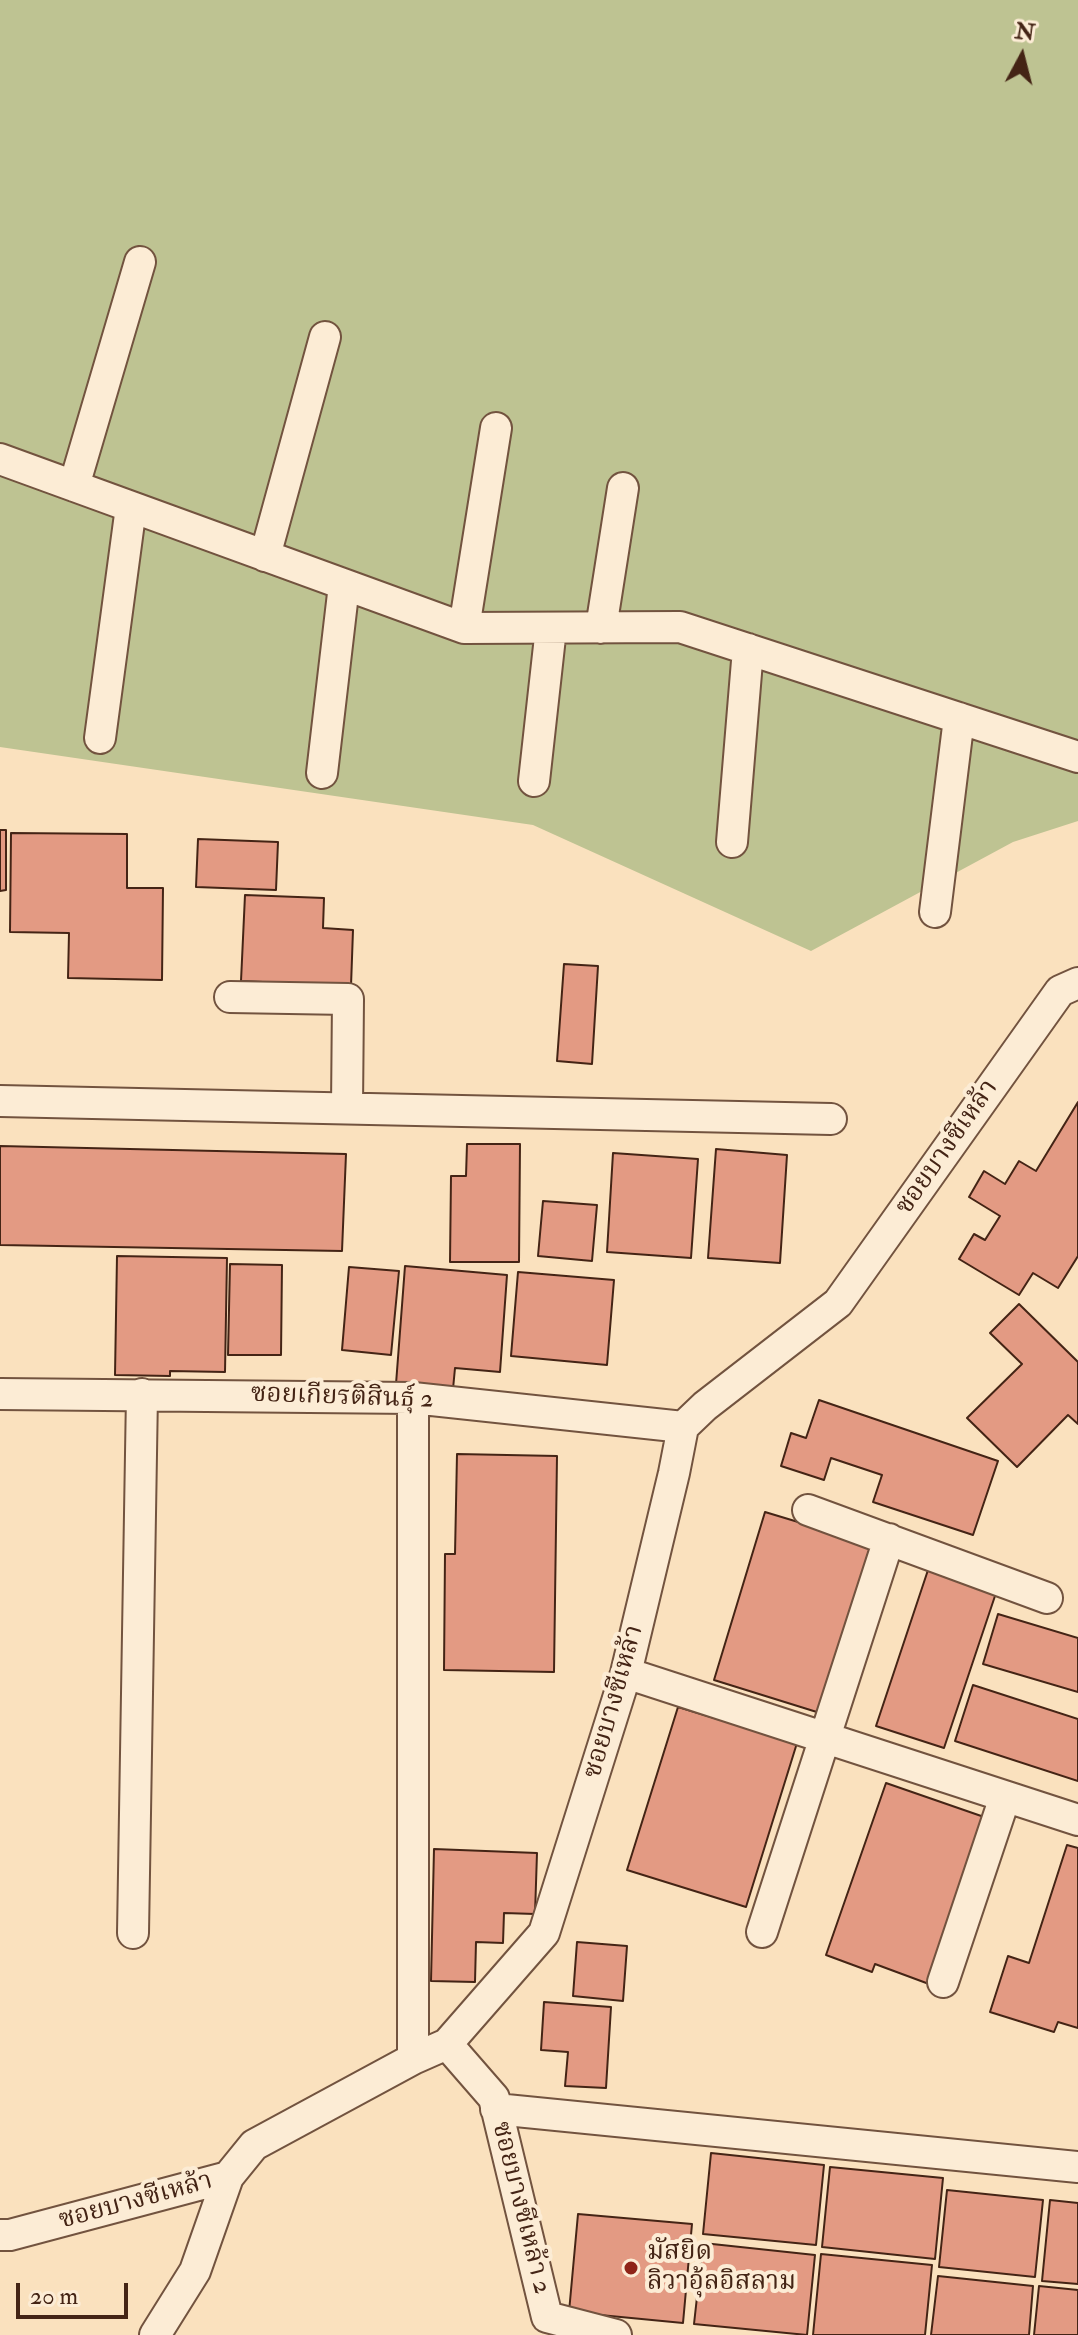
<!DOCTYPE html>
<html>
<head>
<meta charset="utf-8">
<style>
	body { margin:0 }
	#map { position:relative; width:1078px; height:2335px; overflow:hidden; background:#fae1be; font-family:"IM FELL Double Pica",serif }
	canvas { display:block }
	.north { position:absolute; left:982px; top:16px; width:80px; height:80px; -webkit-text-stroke:6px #fcecd5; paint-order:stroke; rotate:7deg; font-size:22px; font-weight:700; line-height:32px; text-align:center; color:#442415 }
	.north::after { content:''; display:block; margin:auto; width:28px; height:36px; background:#442415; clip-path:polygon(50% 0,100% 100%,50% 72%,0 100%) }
	.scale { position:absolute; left:16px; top:2283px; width:112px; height:36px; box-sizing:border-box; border:4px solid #442415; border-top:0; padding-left:10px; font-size:24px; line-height:28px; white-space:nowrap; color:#442415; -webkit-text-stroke:6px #fcecd5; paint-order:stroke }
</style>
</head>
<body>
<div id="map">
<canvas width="1078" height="2335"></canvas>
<div class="north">N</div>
<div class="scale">20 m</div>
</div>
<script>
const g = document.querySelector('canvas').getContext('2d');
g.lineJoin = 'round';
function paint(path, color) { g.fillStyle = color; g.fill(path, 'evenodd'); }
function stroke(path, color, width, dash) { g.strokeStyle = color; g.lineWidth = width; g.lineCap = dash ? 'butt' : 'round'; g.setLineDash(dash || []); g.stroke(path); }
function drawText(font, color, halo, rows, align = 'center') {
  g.font = font + ' "IM FELL Double Pica","Noto Serif Thai",serif'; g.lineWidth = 8; g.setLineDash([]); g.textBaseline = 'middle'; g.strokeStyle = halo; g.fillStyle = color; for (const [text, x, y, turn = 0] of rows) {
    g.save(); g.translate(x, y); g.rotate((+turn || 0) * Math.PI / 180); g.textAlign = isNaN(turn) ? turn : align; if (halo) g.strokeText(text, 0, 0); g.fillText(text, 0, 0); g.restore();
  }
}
paint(new Path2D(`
	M0,0h1078v821l-65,21 -202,109 -278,-126 -533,-78z`), '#bec392');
const building = new Path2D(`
	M0,830h6v60l-6,1z
	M11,833l116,1v54h36l-1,92 -94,-2 1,-45 -59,-1z
	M198,839l80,3 -2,48 -80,-3z
	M245,895l79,3 -1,30 30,2 -2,56 -110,-5z
	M564,964l34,2 -6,98 -35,-3z
	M1078,1102v154l-20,32 -25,-15 -14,22 -60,-36 15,-25 11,6 15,-24 -31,-19 15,-26 21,13 14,-23 17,10z
	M467,1144h53l-1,118h-69l1,-86h15z
	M0,1146l346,8 -4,97 -342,-6z
	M716,1149l71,6 -7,108 -72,-5z
	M613,1153l85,6 -7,99 -84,-6z
	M543,1201l54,4 -5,56 -54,-5z
	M117,1256l110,2 -2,114 -55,-1v5l-55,-1z
	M230,1264l52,1 -1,90h-53z
	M405,1266l102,9 -7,97 -45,-4 -2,21 -57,-5z
	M349,1267l50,4 -8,84 -49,-5z
	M518,1272l96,8 -7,85 -96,-9z
	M1019,1304l59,58v62l-10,-9 -51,52 -50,-49 55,-54 -32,-31z
	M819,1400l179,61 -25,74 -100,-33 9,-27 -51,-17 -7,22 -43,-14 10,-33 15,5z
	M457,1454l100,2 -3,216 -110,-2 1,-116h10z
	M765,1512l106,32 -51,169 -106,-33z
	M929,1567l68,23 -53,158 -68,-22z
	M998,1614l80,24v54l-95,-28z
	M973,1685l105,34v62l-123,-40z
	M678,1707l119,36 -51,164 -119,-37z
	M886,1783l101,35 -58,166 -54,-20 -3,8 -46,-17z
	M1067,1845l11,3v180l-20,-6 -4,10 -64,-20 18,-56 21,7z
	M434,1849l103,4 -2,61 -31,-1 -1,30 -27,-1 -1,40 -44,-1z
	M577,1942l50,4 -4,55 -50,-5z
	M544,2002l67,5 -5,81 -41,-2 3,-34 -27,-2z
	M711,2153l113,12 -8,80 -113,-11z
	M830,2167l113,11 -8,81 -113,-12z
	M947,2190l96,10 -8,77 -96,-10z
	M1050,2200l28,3v81l-36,-3z
	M578,2214l114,10 -9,99 -114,-11z
	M703,2243l112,12 -8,80 -113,-11z
	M821,2254l111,11 -7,70h-112z
	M938,2276l95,10 -4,49h-98z
	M1039,2286l39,4v45h-44z`);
paint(building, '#e39a83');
stroke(building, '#442415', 2);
const street = new Path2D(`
	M0,459l464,169 216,-1 398,130
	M74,486l66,-224
	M265,556l60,-219
	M464,628l32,-200
	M601,628l22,-140
	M100,738l31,-231
	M322,773l22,-188
	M534,781l17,-153
	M732,842l16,-193
	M935,912l24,-194
	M230,997l118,2 -1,108
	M0,1101l831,18
	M0,1394l413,4 270,29
	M413,1398v661
	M808,1510l239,88
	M626,1673l452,147
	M762,1932l127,-393
	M133,1933l9,-539
	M943,1982l62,-185
	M447,2044l47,54 53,219 69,18
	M496,2109l582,58
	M0,2235h10l218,-58 26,-32 159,-86 34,-15 97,-111 82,-260 48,-200 9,-46 22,-21 133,-103 222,-312 18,-8
	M155,2335l40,-64 33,-94`);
stroke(street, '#72533f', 34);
stroke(street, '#fcecd5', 30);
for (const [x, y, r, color] of [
	[631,2268,8,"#8f2418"]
]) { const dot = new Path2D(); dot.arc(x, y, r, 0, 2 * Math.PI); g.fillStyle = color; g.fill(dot); stroke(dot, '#fcecd5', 3); }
drawText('26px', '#442415', '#fcecd5', [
	["ซอยบางซีเหล้า",948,1148,-55],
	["ซอยเกียรติสินธุ์ 2",342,1398,2],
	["ซอยบางซีเหล้า",615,1702,-74],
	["ซอยบางซีเหล้า",136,2202,-15],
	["ซอยบางซีเหล้า 2",520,2208,76]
]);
drawText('26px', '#442415', '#fcecd5', [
	["มัสยิด",647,2253],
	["ลิวาอุ้ลอิสลาม",647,2283]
], 'left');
</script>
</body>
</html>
